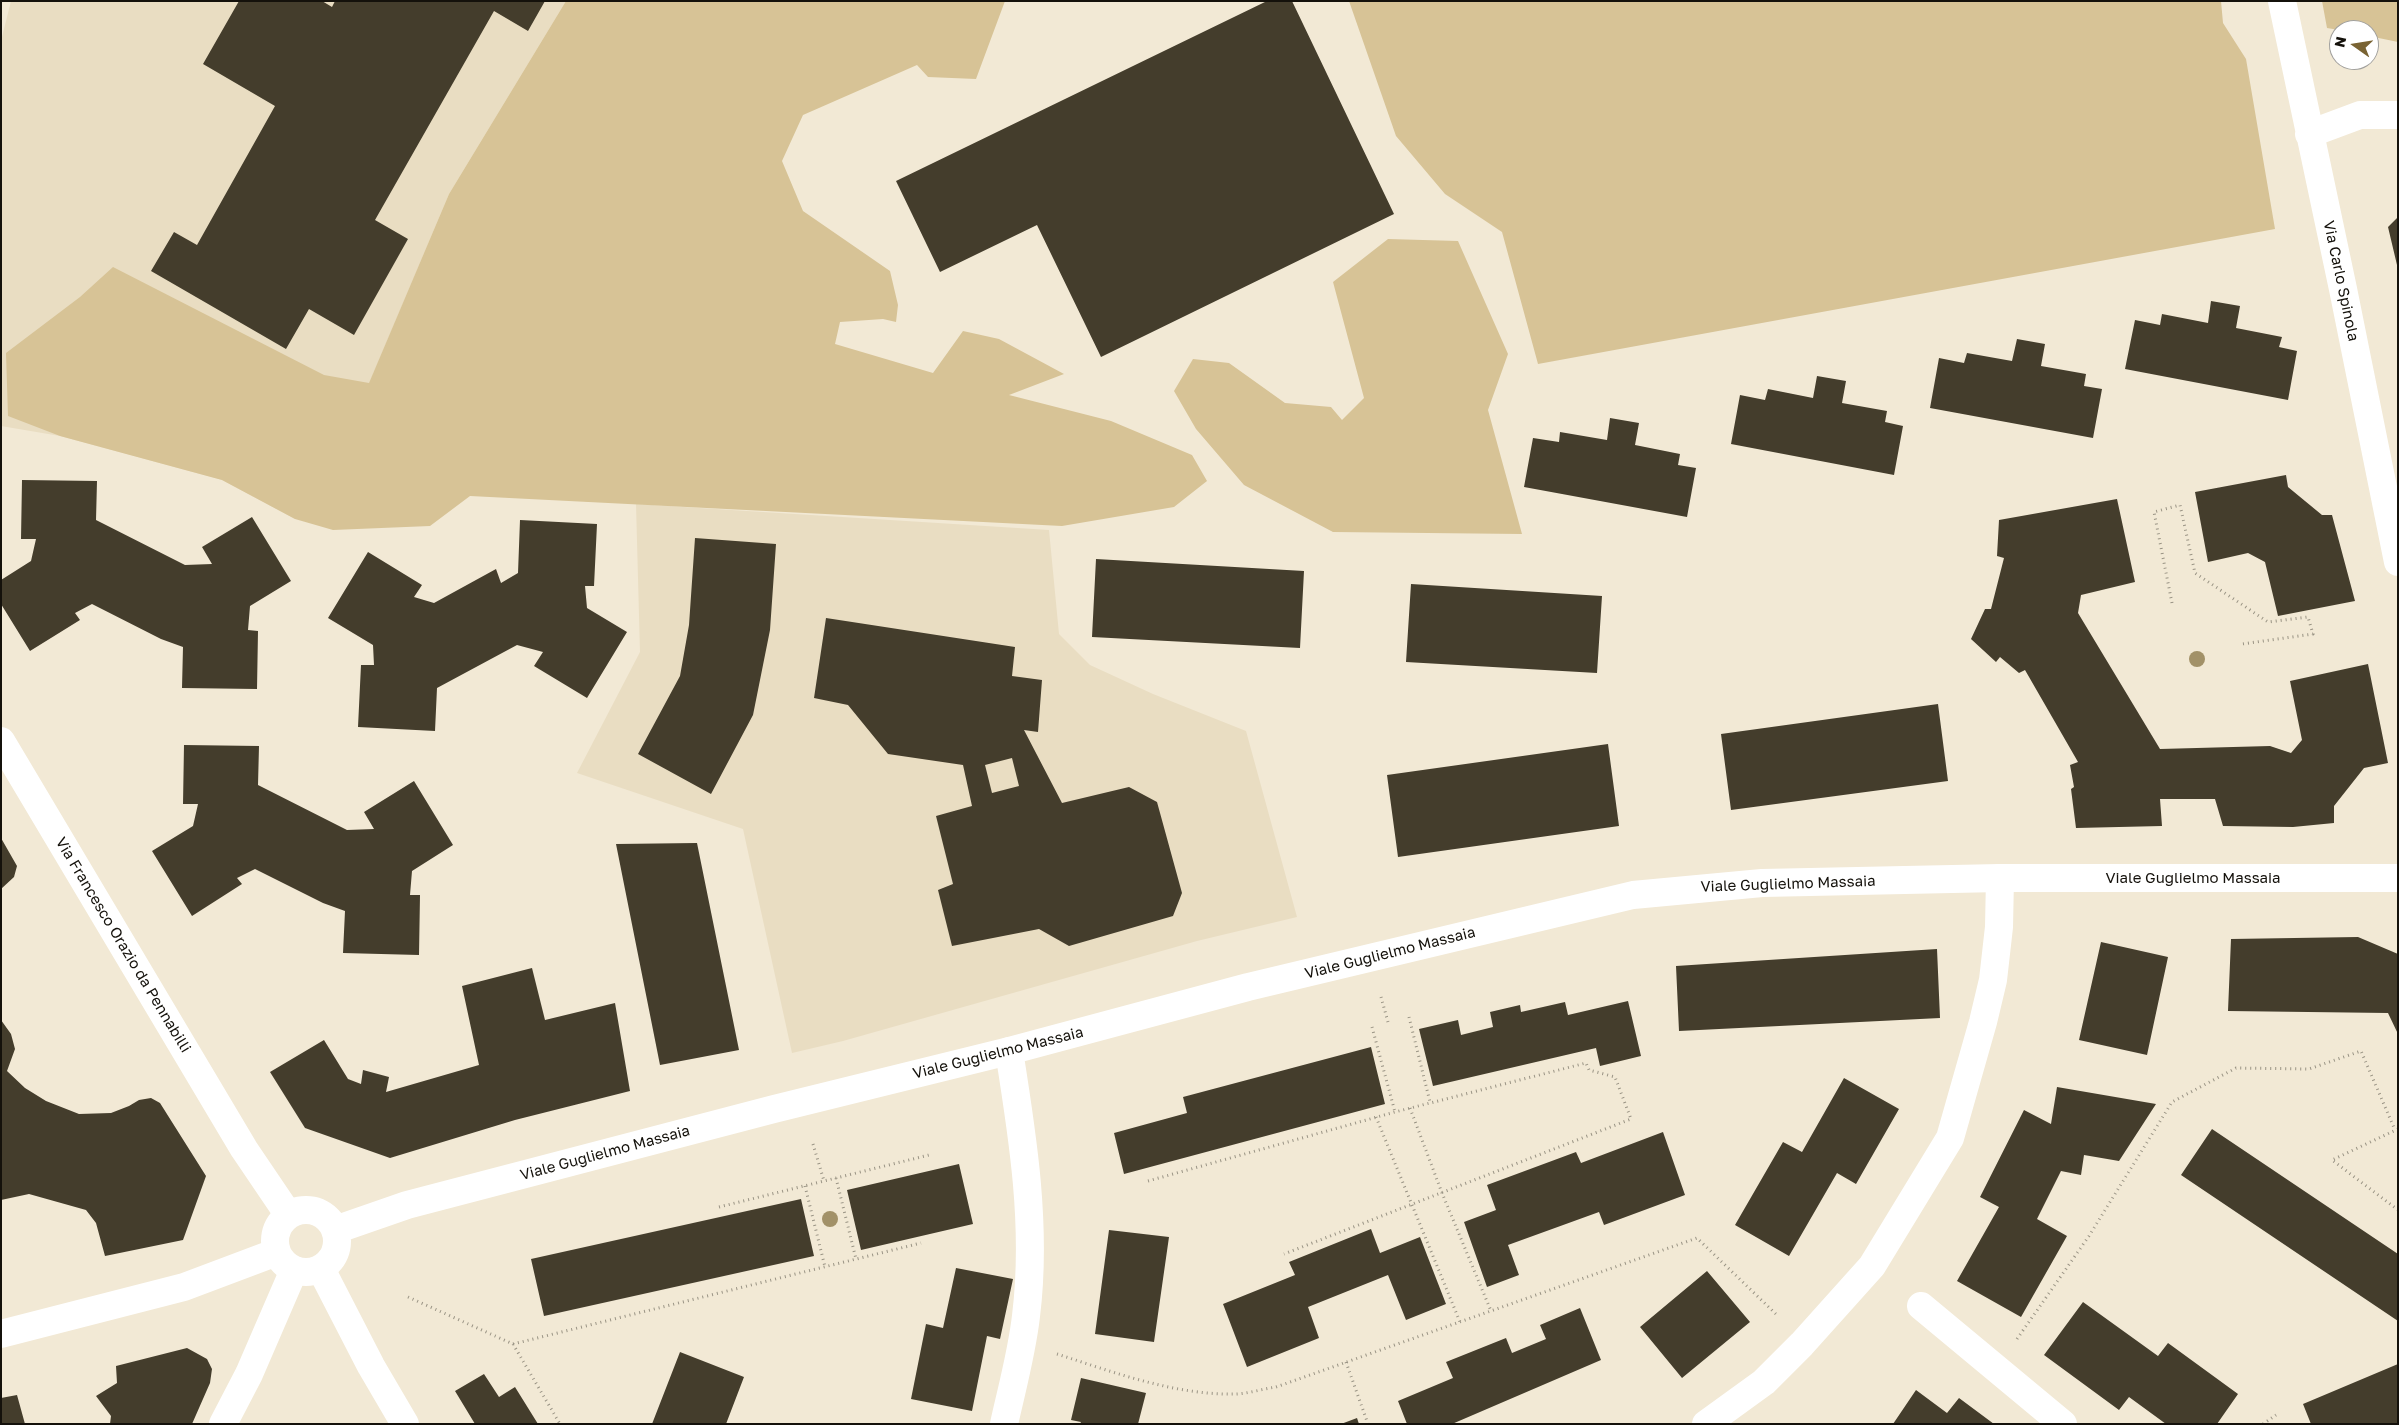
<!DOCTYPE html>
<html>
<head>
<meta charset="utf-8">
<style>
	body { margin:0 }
	#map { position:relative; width:2399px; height:1425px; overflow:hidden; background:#f2e9d5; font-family:"Golos Text",sans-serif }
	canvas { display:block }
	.frame { position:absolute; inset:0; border:2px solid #14110b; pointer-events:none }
	.north { position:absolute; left:2329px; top:20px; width:50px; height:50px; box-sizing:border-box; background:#fff; border:1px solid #a1a09d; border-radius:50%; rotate:283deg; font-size:14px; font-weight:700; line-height:20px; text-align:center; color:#14110b }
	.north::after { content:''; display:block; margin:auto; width:18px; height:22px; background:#796333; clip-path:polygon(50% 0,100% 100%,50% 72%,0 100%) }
</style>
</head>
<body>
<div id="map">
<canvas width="2399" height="1425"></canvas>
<div class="frame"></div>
<div class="north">N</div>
</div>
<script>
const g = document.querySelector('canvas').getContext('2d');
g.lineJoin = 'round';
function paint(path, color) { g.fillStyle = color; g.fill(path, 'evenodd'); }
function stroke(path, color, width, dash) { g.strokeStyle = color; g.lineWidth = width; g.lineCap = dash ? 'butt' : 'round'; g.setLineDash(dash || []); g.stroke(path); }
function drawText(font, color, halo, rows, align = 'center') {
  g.font = font + ' "Golos Text",sans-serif'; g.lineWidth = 5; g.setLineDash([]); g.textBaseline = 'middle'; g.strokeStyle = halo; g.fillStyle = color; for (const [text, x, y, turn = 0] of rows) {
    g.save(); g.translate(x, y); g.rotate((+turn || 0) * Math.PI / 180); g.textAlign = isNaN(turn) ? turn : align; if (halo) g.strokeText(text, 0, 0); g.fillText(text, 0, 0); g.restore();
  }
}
paint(new Path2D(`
	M11,1h555l-117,193 -80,190 -74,135 -73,-39 -162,-44 -59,-10v-385z
	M636,504l413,26 10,104 31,31 63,29 93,37 51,186 -100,24 -354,100 -51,12 -49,-224 -166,-56 63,-121z`), '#e9ddc2');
paint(new Path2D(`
	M566,1h439l-29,78 -48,-2 -11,-12 -114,50 -21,46 21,50 87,60 8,34 -2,17 -13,-3 -43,3 -5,22 98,29 30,-42 36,8 65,35 -55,21 102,26 81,34 15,26 -33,26 -112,19 -592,-30 -40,30 -97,4 -38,-11 -73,-39 -162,-44 -52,-20 -2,-63 74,-56 33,-30 211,108 45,8 80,-189z
	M1349,1h872l2,22 23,36 29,170 -737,135 -36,-132 -57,-38 -49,-58z
	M2322,1h76v41l-29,-6v-6h-30l-12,-2z
	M1388,239l70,2 50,113 -20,56 34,124 -189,-2 -89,-47 -48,-56 -22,-38 19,-32 36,4 56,40 46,4 11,13 22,-22 -31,-116z`), '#d7c396');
paint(new Path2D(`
	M239,1h83l10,6 3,-6h210l-17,30 -34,-20 -119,209 33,19 -54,96 -45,-26 -23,40 -135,-78 23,-39 23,13 78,-139 -72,-42z
	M1267,1h25l102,213 -293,143 -64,-132 -97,47 -44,-91z
	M2398,217v48h-1l-9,-38z
	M2211,301l29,5 -4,22 46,9 -3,10 18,4 -9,49 -163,-31 10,-49 25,5 2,-11 46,9z
	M2017,339l28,5 -4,22 45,8 -2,12 18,3 -9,49 -163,-30 9,-50 25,5 3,-10 45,8z
	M1817,376l29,5 -4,22 45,8 -2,11 18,4 -9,49 -163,-31 9,-49 25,5 3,-11 45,9z
	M1610,418l29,5 -4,22 45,9 -2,11 18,3 -9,49 -163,-30 9,-49 26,4 1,-10 47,8z
	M2286,475l2,12 34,28h10l23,86 -77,15 -13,-54 -17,-9 -40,9 -13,-70z
	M22,480l75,1 -1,39 89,45 27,-1 -10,-17 50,-30 39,64 -41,25 -2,24 10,1 -1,58 -75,-1 1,-41 -22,-8 -69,-35 -17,9 5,7 -50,31 -29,-47v-24l30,-19 5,-22h-15z
	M2117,499l18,83 -54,13 -3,18 82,136 110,-3 21,7 11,-13 -12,-59 78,-17 20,99 -24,5 -30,38v17l-41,4 -70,-1 -8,-27h-55l2,27 -86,2 -5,-39 3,-2 -4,-22 8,-3 -53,-92 -6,3 -19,-16 -4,5 -25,-23 14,-30h6l13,-51 -7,-2 2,-36z
	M520,520l77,4 -3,62h-9l2,22 40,24 -40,66 -53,-32 9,-14 -26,-7 -80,43 -2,43 -77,-4 3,-62h13l-1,-20 -45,-27 40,-66 54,33 -8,12 20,6 62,-34 5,14 17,-10z
	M695,538l81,6 -6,86 -17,85 -42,79 -73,-40 42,-78 9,-51z
	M1096,559l208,12 -4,77 -208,-11z
	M1411,584l191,12 -5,77 -191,-11z
	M826,618l189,29 -3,29 30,4 -4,52 -14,-2 38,73 67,-16 28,15 25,91 -9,23 -104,30 -30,-17 -87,17 -14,-56 15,-6 -17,-68 36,-10 -9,-41 -75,-11 -40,-49 -34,-7zM1012,758l7,28 -27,7 -7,-28z
	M1938,704l10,77 -217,29 -10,-76z
	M1608,744l11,82 -221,31 -11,-82z
	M184,745l75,1 -1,39 89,45 27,-1 -10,-17 50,-31 39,64 -41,26 -2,24h10l-1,60 -76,-2 2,-42 -22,-8 -68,-34 -18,9 5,6 -50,32 -40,-65 41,-25 5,-22h-15z
	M1,838l16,28 -3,11 -13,12z
	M697,843l42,207 -79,15 -44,-221z
	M2358,937l40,17v80l-10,-21 -160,-2 3,-72z
	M2101,942l67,15 -21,98 -68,-15z
	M1937,949l3,69 -261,13 -3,-65z
	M532,968l13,52 70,-17 15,88 -115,29 -125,38 -85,-30 -35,-56 54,-32 24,39 13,5 2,-14 26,7 -3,15 93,-27 -17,-79z
	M1628,1001l13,55 -41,10 -4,-18 -163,38 -14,-57 39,-9 3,15 32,-8 -3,-15 30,-7 1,7 44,-10 3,13z
	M1,1020l10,14 4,15 -8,22 18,17 21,13 33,13 32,-1 18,-7 10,-6 12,-2 9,5 46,73 -23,64 -78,16 -9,-33 -10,-13 -57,-16 -28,6z
	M1371,1047l14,57 -261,70 -10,-41 73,-20 -4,-16z
	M1844,1078l55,31 -43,75 -19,-11 -48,83 -54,-31 48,-83 19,10z
	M2057,1087l99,17 -37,57 -35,-6 -3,20 -20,-4 -24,48 30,17 -46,81 -64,-36 42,-74 -19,-10 44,-87 27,14z
	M2212,1129l186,125v67l-217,-146z
	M1663,1132l22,63 -81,30 -5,-13 -91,33 11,30 -32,12 -23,-65 32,-12 -9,-25 89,-33 5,11z
	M959,1164l14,60 -112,26 -14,-60z
	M801,1199l13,57 -270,60 -13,-57z
	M1371,1229l9,24 40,-16 26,67 -40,16 -18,-45 -80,32 11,31 -72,29 -24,-63 72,-29 -6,-13z
	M1109,1230l60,7 -15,105 -59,-8z
	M956,1268l57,11 -13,60 -13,-3 -15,75 -61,-12 15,-75 17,4z
	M1707,1271l43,51 -68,56 -42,-51z
	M2083,1302l75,54 10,-13 70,51 -21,30h-51l-37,-27 -10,13 -75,-55z
	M1580,1308l21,52 -149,64h-45l-9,-23 55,-23 -7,-16 60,-24 6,15 34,-14 -6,-14z
	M187,1348l20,11 5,10 -2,14 -18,41h-82l1,-8 -15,-20 21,-13 -1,-17z
	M680,1352l64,25 -18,47h-74z
	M2398,1364v60h-87l-8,-20z
	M484,1374l15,23 16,-10 23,37h-63l-20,-33z
	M1081,1378l65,15 -8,31h-58l1,-2 -10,-2z
	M1916,1390l31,23 12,-15 35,26h-101z
	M17,1395l8,29h-24v-26z
	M1357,1418l2,6h-18z`), '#443d2c');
stroke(new Path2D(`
	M2172,603l-18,-91 26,-7 15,68 73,49 40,-5 5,17 -71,10
	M1381,997l7,25
	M1409,1017l21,85
	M1372,1027l23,85
	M1410,1108l32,85 49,118
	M1376,1117l84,205
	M2398,1129l-66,31 66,50
	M813,1144l11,37
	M836,1178l20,81
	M1148,1181l247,-69 191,-49 3,7 26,7 16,42 -347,135
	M805,1186l20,81
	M719,1207l210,-52
	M408,1297l105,47 47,80
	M2017,1339l72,-103 83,-134 64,-34 73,1 52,-18 34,79
	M513,1344l408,-101
	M1057,1354c56,18 117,41 177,40 13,0 28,-5 42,-7l421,-149 81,78
	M1346,1362l22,62
	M2263,1424l13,-9`), '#999384', 3, [1, 4]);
stroke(new Path2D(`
	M2282,1l61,288 55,273
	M2309,134l51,-19h38
	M1,741l243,408 44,65
	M321,1269l50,97 34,58
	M1921,1306l142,118
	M223,1424l26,-50 45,-104
	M1004,1424c8,-36 18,-72 22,-108 11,-88 -3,-178 -17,-265
	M1706,1424l58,-42 38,-38 70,-78 78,-128 33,-116 10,-42 6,-53 1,-49`), '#fff', 28);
stroke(new Path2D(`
	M275 1241a31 31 0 1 1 62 0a31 31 0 1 1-62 0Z
	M335,1230l72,-25 367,-96 235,-58 239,-64 385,-92 129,-12 238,-5h398
	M1,1334l183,-47 93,-35`), '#fff', 28);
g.fillStyle = '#a29168';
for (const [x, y] of [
	[2197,659],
	[830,1219]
]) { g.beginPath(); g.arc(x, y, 8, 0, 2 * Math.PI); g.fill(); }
drawText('15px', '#14110b', '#fff', [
	["Via Carlo Spinola",2341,281,78],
	["Viale Guglielmo Massaia",2193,878],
	["Viale Guglielmo Massaia",1788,884,-2],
	["Via Francesco Orazio da Pennabilli",123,945,59],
	["Viale Guglielmo Massaia",1390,953,-14],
	["Viale Guglielmo Massaia",998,1053,-14],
	["Viale Guglielmo Massaia",605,1153,-15]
]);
</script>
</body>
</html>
